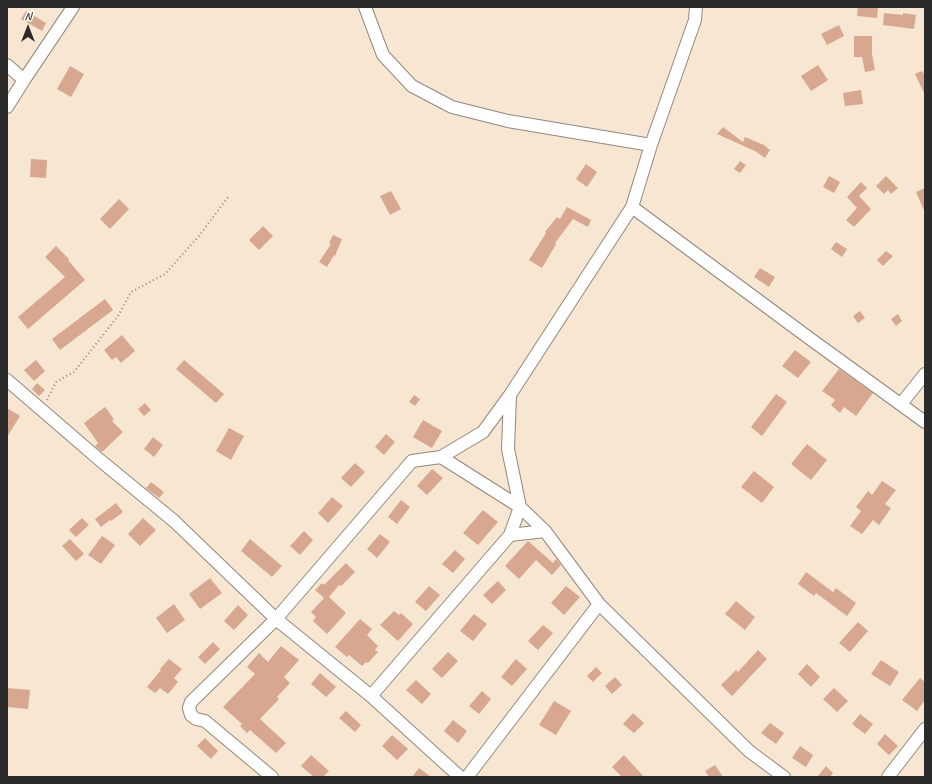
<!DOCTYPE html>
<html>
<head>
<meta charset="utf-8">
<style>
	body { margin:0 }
	#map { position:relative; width:932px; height:784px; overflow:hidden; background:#f7e6d1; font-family:Caveat,sans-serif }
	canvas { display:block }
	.frame { position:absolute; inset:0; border:8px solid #2b2b2b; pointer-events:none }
	.north { position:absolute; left:8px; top:8px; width:40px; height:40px; -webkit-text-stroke:3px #fdfcf7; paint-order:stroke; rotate:0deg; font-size:11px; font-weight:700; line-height:16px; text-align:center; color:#2b2b2b }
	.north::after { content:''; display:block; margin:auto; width:14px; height:18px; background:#2b2b2b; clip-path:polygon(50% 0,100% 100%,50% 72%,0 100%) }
</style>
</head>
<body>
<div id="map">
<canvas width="932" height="784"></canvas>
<div class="frame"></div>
<div class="north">N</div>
</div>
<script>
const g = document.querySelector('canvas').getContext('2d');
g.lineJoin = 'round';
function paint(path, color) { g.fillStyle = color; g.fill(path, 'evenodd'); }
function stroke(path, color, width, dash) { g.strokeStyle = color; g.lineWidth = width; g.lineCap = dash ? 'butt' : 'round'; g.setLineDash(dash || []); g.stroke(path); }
paint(new Path2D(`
	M858,7h20l-1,11 -20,-2z
	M26,11l20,12 -4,8 -21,-12z
	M884,13l19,2v-2l13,2 -2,14 -31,-4z
	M839,25l5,11 -17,9 -6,-11z
	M854,36h18v18l3,16 -10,2 -3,-15h-8z
	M818,65l10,15 -17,11 -10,-15z
	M70,66l14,8 -13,23 -14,-8z
	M922,71l3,5v19l-10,-21z
	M861,90l2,14 -18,2 -2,-13z
	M723,127l20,15 2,-5 19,8 6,5 -5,8 -10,-7 -38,-17z
	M31,159l16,1 -1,18 -16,-1z
	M740,161l6,4 -6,8 -6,-4z
	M586,164l11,8 -10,15 -11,-8z
	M829,176l11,6 -6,11 -11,-6z
	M886,176l12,12 -7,6 -3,-4 -4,4 -8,-8z
	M861,182l6,6 -8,8 12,13 -17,18 -8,-7 11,-12 -10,-11z
	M925,188v25l-9,-21z
	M391,191l10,18 -11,6 -10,-19z
	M119,199l10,10 -19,20 -10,-10z
	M567,207l24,13 -3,7 -15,-8 -18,24 1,1 -14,24 -13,-8 17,-27 -1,-1 12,-15 3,2z
	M263,226l10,10 -14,14 -10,-10z
	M333,235l9,4 -7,17 -1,-1 -7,12 -8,-5 12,-18 -2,-1z
	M836,242l11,7 -5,8 -11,-8z
	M56,246l13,13 -1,1 17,20 -57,49 -10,-12 47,-40 -20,-20z
	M886,251l7,5 -10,10 -6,-6z
	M760,268l15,9 -6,10 -15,-10z
	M105,299l8,11 -53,40 -8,-11z
	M860,311l5,7 -7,5 -5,-7z
	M898,314l4,7 -6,5 -5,-7z
	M122,335l13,16 -14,12 -5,-6 -4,3 -8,-10z
	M795,350l16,12 -13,16 -16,-12z
	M36,360l9,11 -11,10 -10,-11z
	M184,360l40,34 -8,9 -40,-34z
	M839,369l34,24 -17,23 -12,-9 -4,6 -9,-8 4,-5 -13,-9z
	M37,383l8,7 -6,6 -7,-7z
	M776,394l11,8 -25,34 -11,-9z
	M414,395l6,4 -5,7 -6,-4z
	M145,403l6,7 -7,6 -6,-7z
	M105,407l9,12 -2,2 11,11 -21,20 -7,-6 3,-3 -14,-20z
	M7,408l13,8 -13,21z
	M423,420l19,11 -10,17 -19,-11z
	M229,428l15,8 -13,24 -15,-9z
	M386,434l9,8 -11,13 -9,-8z
	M153,437l10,8 -9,12 -10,-8z
	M807,444l20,16 -16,20 -20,-16z
	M355,463l10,9 -14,15 -10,-9z
	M432,469l11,9 -16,17 -10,-9z
	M754,471l20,16 -12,16 -21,-16z
	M882,481l14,9 -11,14 6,4 -12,17 -6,-5 -11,14 -12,-8 11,-15 -5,-4 12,-16 4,4z
	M151,482l13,10 -5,6 -13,-10z
	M332,497l11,9 -15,17 -10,-10z
	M401,500l9,7 -13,17 -9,-7z
	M116,503l7,9 -12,9 -1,-1 -9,7 -6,-8z
	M483,510l15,12 -20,23 -15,-12z
	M82,518l7,7 -13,12 -7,-7z
	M143,518l13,12 -16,16 -12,-12z
	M304,531l9,9 -13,15 -10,-9z
	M380,534l10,8 -13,16 -10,-9z
	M102,536l13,9 -14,19 -13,-9z
	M70,539l14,15 -8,7 -14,-15z
	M250,539l32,27 -10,11 -31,-26z
	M528,541l25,22 3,-4 5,6 -9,10 -16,-15 -17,19 -14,-13z
	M455,550l10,9 -12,14 -11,-9z
	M346,563l9,9 -14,14 -2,-1 -10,12 17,16 -19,21 -14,-13 3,-4 -5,-5 13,-14 -9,-8 7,-7 2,2z
	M806,572l27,20 3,-4 20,15 -9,13 -31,-23 -2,3 -16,-12z
	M210,578l12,15 -22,16 -11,-15z
	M498,581l8,9 -14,14 -9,-9z
	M429,586l11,9 -14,16 -11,-9z
	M566,586l14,11 -16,18 -13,-12z
	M736,601l19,16 -10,13 -20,-16z
	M174,604l11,16 -18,13 -11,-15z
	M238,605l10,10 -14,15 -10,-9z
	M394,611l5,4 2,-2 12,11 -15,17 -18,-16z
	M474,614l13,10 -14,17 -13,-10z
	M360,619l12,10 -5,6 11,11 -3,4 3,2 -10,11 -2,-1 -4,4 -13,-11 -2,2 -12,-10z
	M858,622l10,9 -18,21 -11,-9z
	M543,625l10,8 -15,17 -10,-9z
	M213,642l7,7 -15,15 -7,-7z
	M281,646l18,14 -15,17 6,6 -13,14 2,2 -19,20 26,24 -10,10 -26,-23 -3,3 -7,-7 2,-2 -19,-17 32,-33 -8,-7 12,-14 9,9z
	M758,650l9,9 -35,37 -11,-11 15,-15 2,2z
	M448,652l10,9 -16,17 -10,-9z
	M169,659l13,10 -8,9 4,4 -10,12 -8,-6 -5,5 -8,-6 14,-17 -1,-1z
	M516,659l11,10 -15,17 -11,-9z
	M881,660l18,12 -9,14 -19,-12z
	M807,664l13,13 -9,10 -13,-13z
	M596,667l6,6 -9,9 -6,-6z
	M320,673l16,14 -10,10 -15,-13z
	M615,677l7,8 -10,9 -7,-8z
	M920,678l5,4v18l-8,11 -15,-11z
	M416,680l15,14 -9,10 -16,-14z
	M7,688l23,2 -2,19 -21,-2z
	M834,688l14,13 -11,11 -14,-13z
	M482,691l9,8 -12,15 -10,-8z
	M554,701l17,10 -15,24 -17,-10z
	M346,711l15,14 -6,7 -16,-14z
	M633,713l11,10 -10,10 -11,-9z
	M860,714l13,10 -8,10 -13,-10z
	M453,720l14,11 -9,12 -14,-12z
	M770,723l14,10 -8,11 -15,-11z
	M885,734l13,12 -9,9 -12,-11z
	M392,735l16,14 -11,11 -15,-14z
	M205,738l13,13 -7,8 -14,-13z
	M800,746l13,9 -7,12 -14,-9z
	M311,755l18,16 -6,6h-9l-13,-11z
	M624,755l20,22h-22l-10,-10z
	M715,765l8,12h-14l-4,-6z
	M826,766l7,7 -3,4h-13z
	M419,768l12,9h-19z`), '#d7a88f');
const minor = new Path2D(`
	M365,7l18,48 29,31 40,21 56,14 143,24
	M696,7l-1,13 -44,125 -19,62 -122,188 -2,54 12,58 25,24 54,73 150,147 35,26
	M7,65l17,15 -17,27
	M24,80l49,-73
	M632,207l177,131 116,84
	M7,380l94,81 73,60 102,98 95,77 89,81
	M901,404l24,-30
	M510,535l35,-4
	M371,696l139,-161 10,-28 -79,-50
	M272,777l-67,-56 -9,-2 -5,-4 -2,-7 2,-6 85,-83 136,-158 29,-4 42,-25 27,-37
	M467,777l132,-173
	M888,777l37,-48`);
stroke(minor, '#91887e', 14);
stroke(new Path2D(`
	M47,400l9,-18 18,-10 44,-56 13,-24 34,-18 34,-38 29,-39`), '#91887e', 2, [1, 3]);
stroke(minor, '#fff', 12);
</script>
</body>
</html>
